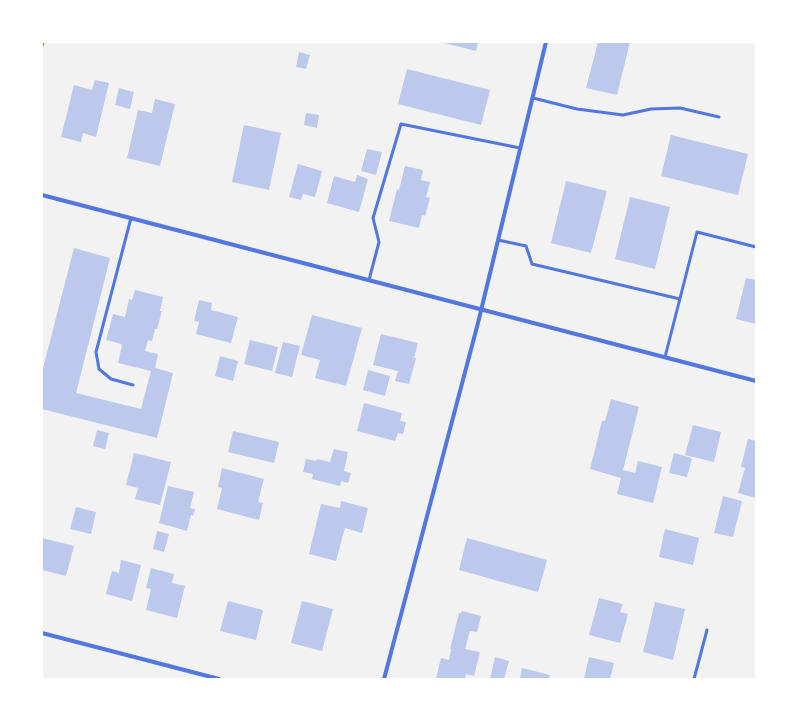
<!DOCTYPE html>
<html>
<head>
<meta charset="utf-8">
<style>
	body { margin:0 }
	#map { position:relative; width:798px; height:721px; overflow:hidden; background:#f2f2f2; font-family:"IBM Plex Sans",sans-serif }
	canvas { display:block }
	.frame { position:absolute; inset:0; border:43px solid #fff; pointer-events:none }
</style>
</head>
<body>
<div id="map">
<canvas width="798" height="721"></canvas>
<div class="frame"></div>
</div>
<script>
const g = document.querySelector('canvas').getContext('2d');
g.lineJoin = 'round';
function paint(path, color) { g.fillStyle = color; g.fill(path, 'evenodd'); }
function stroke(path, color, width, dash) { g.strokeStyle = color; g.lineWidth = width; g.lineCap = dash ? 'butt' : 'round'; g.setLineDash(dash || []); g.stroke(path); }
paint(new Path2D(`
	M440,42h38l-2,9z
	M598,42h32l-13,53 -31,-7z
	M299,52l11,3 -4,14 -10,-2z
	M407,69l83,21 -9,35 -83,-21z
	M95,80l14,3 -13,54 -13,-4 -2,9 -20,-5 13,-52 18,5z
	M119,88l15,4 -4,17 -15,-4z
	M155,99l20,5 -15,62 -33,-8 11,-48 14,3z
	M306,113l13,2 -2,13 -13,-3z
	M244,125l37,8 -12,57 -37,-8z
	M671,135l77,19 -10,41 -77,-19z
	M367,149l15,3 -6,23 -15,-4z
	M298,164l24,7 -7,26 -12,-3 -2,6 -12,-3z
	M405,166l18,4 -2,10 9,2 -4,15 4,1 -5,18 -3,-1 -3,13 -30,-7 8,-32 2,1z
	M357,175l11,4 -9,33 -32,-9 7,-27 21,6z
	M566,181l41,10 -16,62 -40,-10z
	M630,197l40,10 -15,62 -40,-10z
	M74,248l36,10 -34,135 65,16 10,-38 -33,-8 4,-18 -1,-1 -15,-4 7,-26 12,3 4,-18 3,1 3,-10 28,7 -3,14h2l-5,18h-2l-3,12 -4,-1 -3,11 13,3 -3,14 18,5 -16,65 -115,-29v-37z
	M746,278l10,2v44l-20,-5z
	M199,300l13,3 -1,7 27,7 -7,26 -35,-9 3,-12 -5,-1z
	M312,315l50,13 -16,58 -31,-8 5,-18 -19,-5z
	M381,334l37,9 -4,15h2l-7,26 -14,-3 3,-10 -25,-6z
	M250,340l28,7 -6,24 -28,-7z
	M283,342l17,4 -8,31 -17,-4z
	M220,356l18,5 -5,20 -18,-5z
	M368,370l22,6 -5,20 -22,-6z
	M611,399l28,8 -16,63 12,3 3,-12 24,6 -9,36 -36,-9 4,-16 -31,-9 12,-48h3z
	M364,403l38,10 -2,8 6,1 -3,12 -5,-1 -3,8 -38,-10z
	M693,425l28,7 -7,30 -29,-7z
	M97,430l12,3 -4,16 -12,-3z
	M233,431l46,11 -5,21 -46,-11z
	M748,439l8,2v57l-18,-5 7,-25 -4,-1z
	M334,449l14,3 -4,19 7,2 -3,10 -7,-2 -1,5 -28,-7 1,-5 -10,-2 3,-13 10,2 1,-2 13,3z
	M134,453l37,9 -11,43 -25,-6 3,-11 -12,-3z
	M674,453l18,5 -5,19 -18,-4z
	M222,468l42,11 -6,23 5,1 -4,17 -42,-11 5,-21 -4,-1z
	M168,486l26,6 -4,16 5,1 -2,7 -2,-1 -4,16 -28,-8z
	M723,496l19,5 -9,36 -19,-4z
	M341,501l27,7 -6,25 -17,-5 -9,33 -27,-7 12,-50 19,4z
	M76,507l20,5 -5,22 -21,-5z
	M665,529l34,9 -6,27 -34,-8z
	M157,531l12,3 -5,18 -11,-3z
	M42,538l32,8 -8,30 -24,-6z
	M467,538l80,22 -9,32 -79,-22z
	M121,560l20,5 -9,36 -26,-7 6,-23 7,2z
	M151,568l23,6 -2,9 13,3 -8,32 -31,-8 5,-21 -5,-1z
	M599,598l24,6 -3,8 8,2 -8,29 -31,-8z
	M228,601l35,9 -7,30 -36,-9z
	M302,601l31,8 -11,42 -31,-8z
	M655,602l30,7 -12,51 -30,-8z
	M462,611l19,5 -4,16 -7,-1 -5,18 15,3 -6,24 -8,-2 -1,5h-29l5,-21 8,2 2,-11h-1l9,-36h2z
	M495,657l14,4 -5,18h-14z
	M589,657l25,6 -4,16h-26z
	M522,668l28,7 -1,4h-29z`), '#bdc9ec');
stroke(new Path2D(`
	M42,46l1,-4
	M533,98l44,11 46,6 28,-6 29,-1 39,9
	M131,218l-35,134 3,17 12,10 22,6
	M498,240l28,6 6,18 148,35
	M369,280l10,-38 -6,-24 28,-94 119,24
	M665,357l32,-125 59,15
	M694,679l13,-49`), '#5277de', 3);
stroke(new Path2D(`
	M42,195l714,186
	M42,633l177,46
	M384,679l94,-356 68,-281`), '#5277de', 4);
</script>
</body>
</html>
